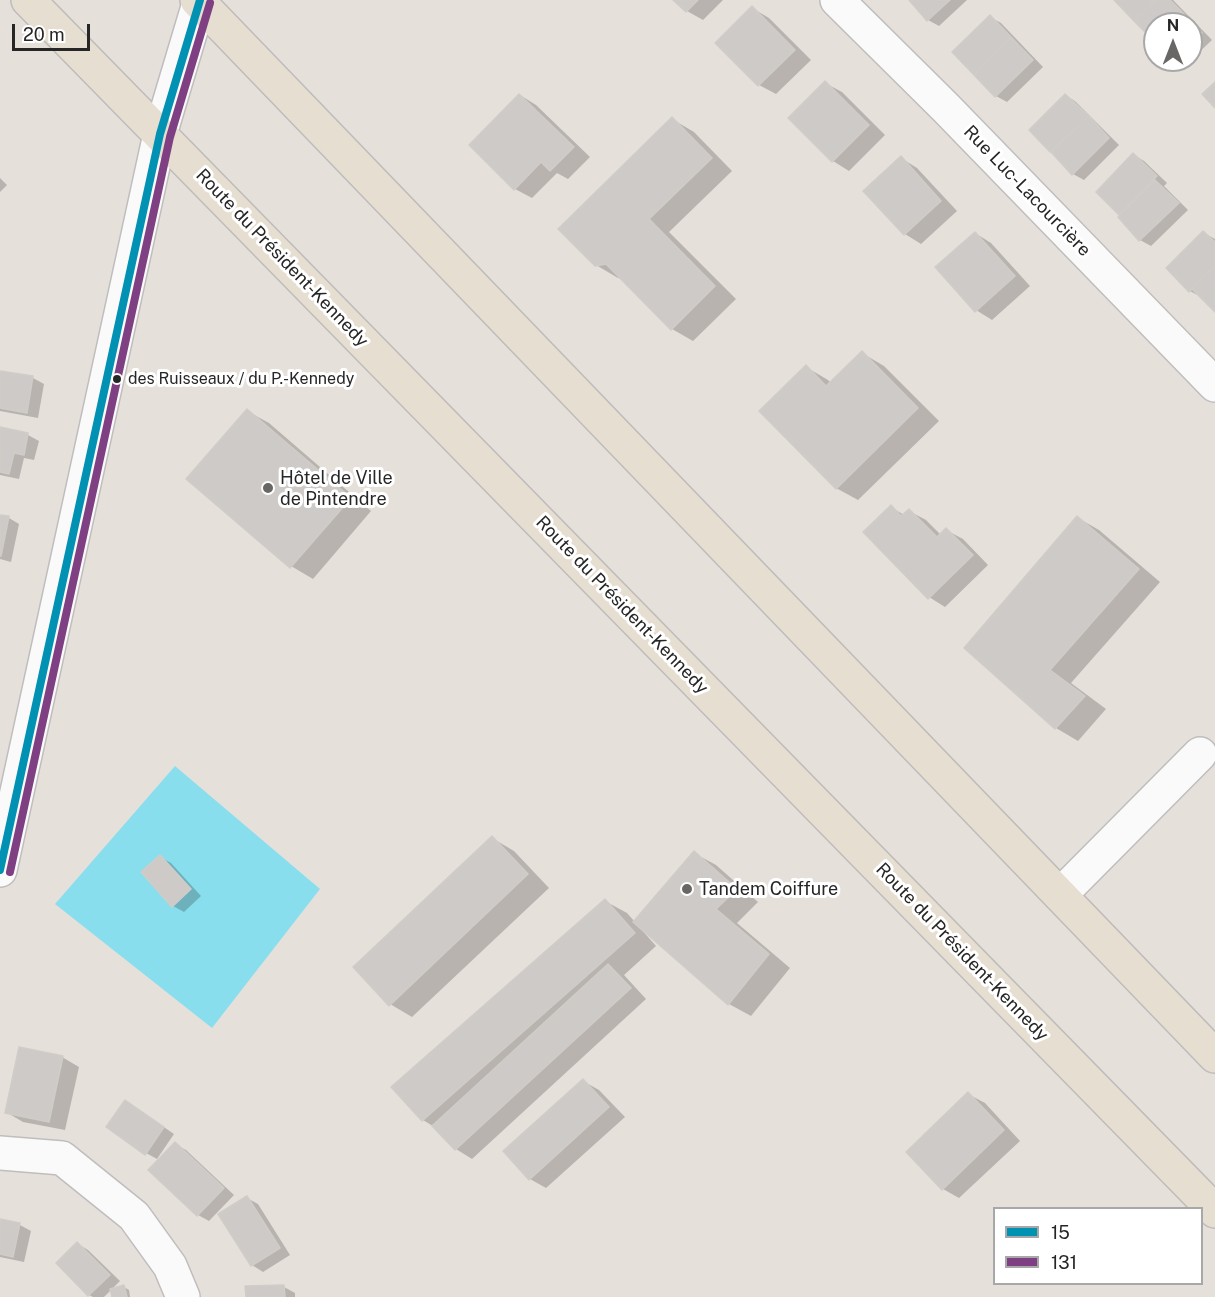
<!DOCTYPE html>
<html>
<head>
<meta charset="utf-8">
<style>
	body { margin:0 }
	#map { position:relative; width:1215px; height:1297px; overflow:hidden; background:#e6e0db; font-family:"Public Sans",sans-serif }
	canvas { display:block }
	.legend { position:absolute; left:993px; top:1207px; width:210px; height:78px; box-sizing:border-box; background:#fff; border:2px solid #a8a8a8; margin:0; padding:8px 10px; list-style:none; font-size:18px; color:#262626 }
	.legend li { display:flex; align-items:center; gap:12px; height:30px }
	.legend b { width:30px; border:2px solid #a8a8a8 }
	.north { position:absolute; left:1143px; top:12px; width:60px; height:60px; box-sizing:border-box; background:#fff; border:2px solid #a8a8a8; border-radius:50%; rotate:0deg; font-size:16px; font-weight:700; line-height:24px; text-align:center; color:#262626 }
	.north::after { content:''; display:block; margin:auto; width:21px; height:27px; background:#696765; clip-path:polygon(50% 0,100% 100%,50% 72%,0 100%) }
	.scale { position:absolute; left:12px; top:24px; width:78px; height:27px; box-sizing:border-box; border:3px solid #262626; border-top:0; padding-left:8px; font-size:18px; line-height:21px; white-space:nowrap; color:#262626; -webkit-text-stroke:4px #fff; paint-order:stroke }
</style>
</head>
<body>
<div id="map">
<canvas width="1215" height="1297"></canvas>
<ul class="legend">
<li><b style="height:8px;background:#0091b3"></b>15</li>
<li><b style="height:8px;background:#7e4082"></b>131</li>
</ul>
<div class="north">N</div>
<div class="scale">20 m</div>
</div>
<script>
const g = document.querySelector('canvas').getContext('2d');
g.lineJoin = 'round';
function paint(path, color) { g.fillStyle = color; g.fill(path, 'evenodd'); }
function stroke(path, color, width, dash) { g.strokeStyle = color; g.lineWidth = width; g.lineCap = dash ? 'butt' : 'round'; g.setLineDash(dash || []); g.stroke(path); }
function drawText(font, color, halo, rows, align = 'center') {
  g.font = font + ' "Public Sans",sans-serif'; g.lineWidth = 6; g.setLineDash([]); g.textBaseline = 'middle'; g.strokeStyle = halo; g.fillStyle = color; for (const [text, x, y, turn = 0] of rows) {
    g.save(); g.translate(x, y); g.rotate((+turn || 0) * Math.PI / 180); g.textAlign = isNaN(turn) ? turn : align; if (halo) g.strokeText(text, 0, 0); g.fillText(text, 0, 0); g.restore();
  }
}
paint(new Path2D(`
	M175,766l145,123 -108,139 -157,-124z`), '#89deed');
paint(new Path2D(`
	M675,0h48l-20,20 -16,-9z
	M911,0h56l-28,26 -11,-6z
	M1117,0h56l39,40 -21,20v-36h-36v16z
	M752,8l17,10 42,42 -35,34 -17,-9 -42,-42z
	M990,17l11,6 42,44 -36,35 -11,-6z
	M1175,60h16l-6,6z
	M825,83l17,9 43,43 -36,36 -16,-10z
	M520,95l16,10 54,52 -22,22 -11,-6 -25,25 -17,-9 -44,-44z
	M1066,95l10,7 43,43 -35,35 -11,-6 -42,-44z
	M672,119l22,13 38,39 -63,61 67,67 -43,42 -21,-12 -51,-51h-3l-22,-13z
	M1134,155l10,6 23,22 -3,3 24,24 -37,36 -11,-6 -19,-25 -23,-23z
	M901,158l16,10 40,43 -36,33 -16,-10z
	M0,178l7,7 -7,7z
	M975,233l16,10 39,43 -38,34 -16,-10z
	M1204,233l11,6v71l-14,-13 -11,-6z
	M862,353l22,13 55,55 -81,79 -22,-12 -30,-121 22,13 3,3z
	M0,372l33,6 11,6 -6,34 -38,-7z
	M247,411l22,12 102,88 -58,68 -22,-13z
	M0,428l28,7 11,6 -5,19 -10,-2 -5,21 -19,-4z
	M891,507l13,8 5,-4 17,9 15,15 5,-5 17,9 25,26 -43,42 -16,-10z
	M0,516l9,2 10,6 -8,38 -11,-3z
	M1078,518l21,12 61,52 -89,101 35,26 -28,32 -22,-13 -90,-80z
	M492,838l22,13 35,37 -137,129 -22,-13z
	M694,853l22,12 42,37 -21,21 53,45 -39,48 -22,-12 -87,-76 -1,1 15,17 -32,29 22,24 -174,160 -16,-10 -20,-21 -13,-8 182,-219 22,12 8,9z
	M160,857l11,6 30,33 -17,16 -11,-6z
	M62,1057l17,10 -14,63 -42,-8 -17,-10z
	M583,1081l16,9 26,27 -79,71 -16,-9z
	M968,1094l17,9 35,38 -61,57 -16,-9z
	M136,1108l38,26 -17,25 -11,-6z
	M175,1144l11,6 48,45 -25,26 -11,-6 -48,-45z
	M247,1198l11,6 32,51 -27,17 -11,-7z
	M0,1220l20,5 11,6 -7,31 -24,-5z
	M78,1244l10,6 32,31 -16,16h-11l-4,-2 -31,-32z
	M124,1287l5,3 1,7h-16z
	M284,1287l11,6v4h-48z`), '#0003');
const building = new Path2D(`
	M673,0h25l-12,12z
	M909,0h41l-23,21z
	M1114,0h42l-22,21z
	M1156,0h14l11,11 -14,13h-12v12l-3,3 -18,-18z
	M752,6l43,44 -37,36 -43,-43z
	M1181,11l21,22 -11,10v-19h-24z
	M990,15l21,22 -37,38 -22,-23z
	M1011,37l22,23 -38,37 -21,-22z
	M825,81l44,44 -37,37 -44,-44z
	M1215,82v26l-13,-14z
	M519,94l55,53 -24,24 -9,-9 -27,28 -45,-45z
	M1065,94l24,22 -39,36 -21,-22z
	M1089,116l20,22 -37,37 -21,-23z
	M672,117l40,41 -63,61 66,67 -44,44 -65,-66 -11,2 -37,-37z
	M1133,153l24,23 -38,39 -23,-23z
	M901,156l40,45 -37,34 -41,-44z
	M1155,180l24,23 -40,38 -21,-24z
	M1203,231l12,11v24l-26,26 -23,-24z
	M975,232l40,44 -40,36 -40,-45z
	M1215,266v46l-23,-23z
	M862,351l56,57 -82,81 -77,-78 47,-46 20,21z
	M0,371l33,5 -6,37 -27,-5z
	M247,409l104,89 -61,70 -104,-89z
	M0,427l28,6 -4,22 -10,-2 -5,21 -9,-2z
	M891,505l10,11 8,-7 28,28 9,-9 27,27 -45,44 -65,-67z
	M0,515l9,1 -8,40h-1z
	M1077,516l62,53 -89,101 35,26 -30,33 -91,-81z
	M492,836l36,38 -139,132 -36,-39z
	M694,851l43,38 -21,20 53,45 -41,51 -95,-83z
	M160,855l31,34 -19,18 -31,-35z
	M605,899l30,34 -213,188 -31,-34z
	M608,964l23,24 -176,162 -23,-24z
	M19,1047l44,9 -14,66 -44,-9z
	M583,1079l26,28 -80,73 -26,-29z
	M968,1092l36,38 -62,60 -36,-38z
	M125,1100l39,27 -19,28 -39,-28z
	M175,1142l49,46 -27,28 -49,-46z
	M247,1196l33,52 -29,18 -33,-52z
	M0,1219l20,4 -7,34 -13,-3z
	M77,1242l33,33 -22,21 -32,-33z
	M124,1285l3,12h-15l-2,-8z
	M284,1285l1,12h-39l-1,-11z`);
paint(building, '#cecac7');
stroke(building, '#d0ccc7', 1.5);
const minor = new Path2D(`
	M837,0l109,108 269,277
	M0,870l160,-736 40,-134
	M1060,895l140,-141
	M0,1153l62,5 72,58 36,50 13,31`);
const major = new Path2D(`
	M28,0l1187,1211
	M197,0l1018,1056`);
stroke(minor, '#bfbdbd', 36);
stroke(major, '#bebcbb', 36);
stroke(minor, '#fbfafa', 33);
stroke(major, '#e6ded0', 33);
stroke(new Path2D(`
	M0,870l160,-736 40,-134`), '#0091b3', 8);
stroke(new Path2D(`
	M10,872l160,-735 40,-134`), '#7e4082', 8);
for (const [x, y, r, color] of [
	[117,379,5,"#262626"],
	[268,488,6,"#696765"],
	[687,889,6,"#696765"]
]) { const dot = new Path2D(); dot.arc(x, y, r, 0, 2 * Math.PI); g.fillStyle = color; g.fill(dot); stroke(dot, '#fff', 2); }
drawText('16px', '#262626', '#fff', [
	["des Ruisseaux / du P.-Kennedy",128,379]
], 'left');
drawText('18px', '#262626', '#fff', [
	["Rue Luc-Lacourcière",1027,191,46],
	["Route du Président-Kennedy",282,258,46],
	["Route du Président-Kennedy",622,605,46],
	["Route du Président-Kennedy",962,952,46]
]);
drawText('18px', '#262626', '#fff', [
	["Hôtel de Ville",280,478],
	["de Pintendre",280,499],
	["Tandem Coiffure",699,889]
], 'left');
</script>
</body>
</html>
